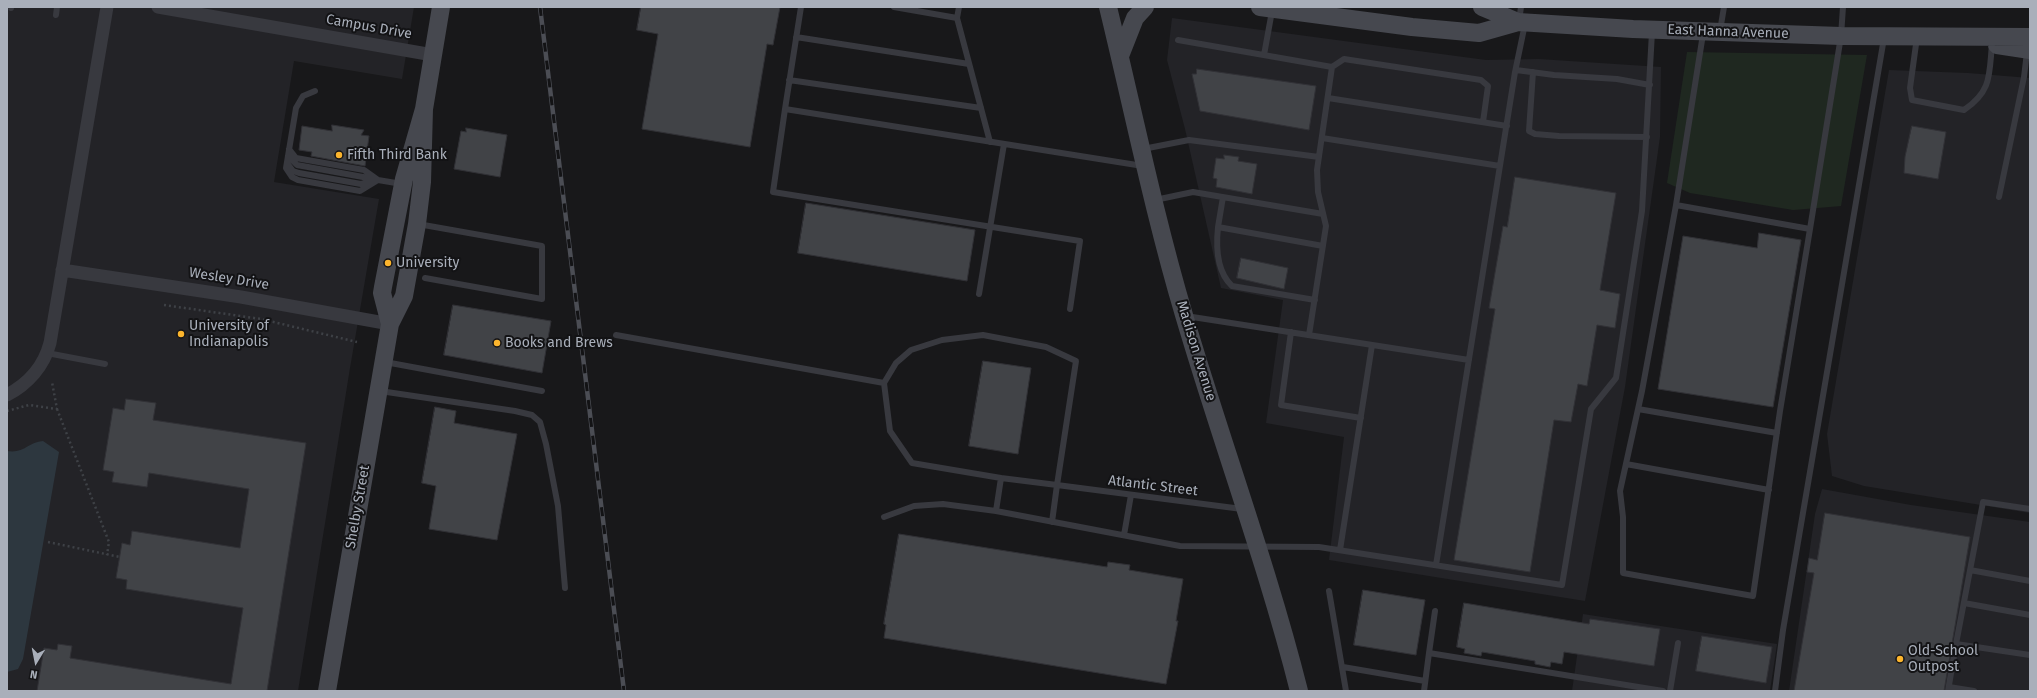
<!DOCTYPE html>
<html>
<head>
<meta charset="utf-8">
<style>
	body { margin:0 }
	#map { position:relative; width:2037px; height:698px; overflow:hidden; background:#18181a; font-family:"Fira Sans",sans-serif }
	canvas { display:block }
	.frame { position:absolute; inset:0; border:8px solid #a9afba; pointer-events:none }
	.north { position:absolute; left:16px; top:642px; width:40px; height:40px; -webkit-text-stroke:3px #131315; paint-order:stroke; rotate:190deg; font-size:11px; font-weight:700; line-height:16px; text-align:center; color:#a9afba }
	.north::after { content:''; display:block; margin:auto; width:14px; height:18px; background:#a9afba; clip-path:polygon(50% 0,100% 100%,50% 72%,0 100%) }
</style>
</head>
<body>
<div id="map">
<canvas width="2037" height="698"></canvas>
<div class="frame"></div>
<div class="north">N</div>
</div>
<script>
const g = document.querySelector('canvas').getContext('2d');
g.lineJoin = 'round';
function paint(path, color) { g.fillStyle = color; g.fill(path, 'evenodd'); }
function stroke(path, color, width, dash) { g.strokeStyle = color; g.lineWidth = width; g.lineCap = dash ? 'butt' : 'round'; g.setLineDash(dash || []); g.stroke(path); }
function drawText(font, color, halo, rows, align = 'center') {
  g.font = font + ' "Fira Sans",sans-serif'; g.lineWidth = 4; g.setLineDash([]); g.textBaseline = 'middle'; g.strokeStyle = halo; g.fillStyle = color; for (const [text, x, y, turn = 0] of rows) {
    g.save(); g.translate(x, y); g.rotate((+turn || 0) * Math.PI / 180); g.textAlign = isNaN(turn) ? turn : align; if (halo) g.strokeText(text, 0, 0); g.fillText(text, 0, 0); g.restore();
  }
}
paint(new Path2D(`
	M7,7h407l-12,72 -108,-18 -20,121 105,17 -29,169 -52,323h-291z
	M1172,18l314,42 53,-1 122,8 -1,70 -35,250 -40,214 -256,-41 15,-123 -78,-14 17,-123 -62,-12 -36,-159 -18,-69z
	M1889,70l79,3 62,5v435l-166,-27 -32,-10 -5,-42z
	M1822,489l89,16 119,17v169h-241l26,-177z
	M1583,614l194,30 -7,47h-198z`), '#232327');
paint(new Path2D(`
	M1687,52l180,3 -26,151 -48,4 -103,-17 -23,-10z`), '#1f2820');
paint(new Path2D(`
	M43,441l16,11 -36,207 -5,10 -11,3v-221c17,3 21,-9 36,-10z`), '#2d373f');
const building = new Path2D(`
	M641,7h139l-7,38 -6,-1 -17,103 -108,-18 16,-95 -21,-4z
	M1197,69l119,17 -7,44 -109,-19 -8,-37h4z
	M332,125l32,5 -3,5 8,1 -4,30 -54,-10 1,-4 -13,-2 3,-24 30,5z
	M1912,126l34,6 -8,47 -34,-6 1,-16z
	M466,128l41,7 -7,42 -46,-8 7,-38 5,1z
	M1224,155l15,2 -1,4 19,3 -5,30 -36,-7 1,-8 -4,-1 3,-20 8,1z
	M1515,177l101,16 -16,97 20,4 -5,34 -18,-3 -10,61 -9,-2 -7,38 -17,-2 -24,152 -76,-12 41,-251 -6,-1 14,-82 4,1z
	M806,203l169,27 -8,51 -169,-28z
	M1759,233l42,7 -28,167 -115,-18 25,-153 74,12z
	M1241,258l47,10 -4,21 -47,-11z
	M453,305l98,16 -9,52 -98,-18z
	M983,361l48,7 -13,86 -49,-8z
	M126,399l30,4 -3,17 153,23 -39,248h-230l7,-43 13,2 1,-6 14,2 -2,12 161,26 12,-76 -117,-19 1,-9 -11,-2 6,-35 8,2 2,-14 108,17 9,-59 -100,-16 -2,14 -35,-5 2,-10 -11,-2 10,-62 11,2z
	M435,407l21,4 -2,12 63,11 -20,106 -68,-11 7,-43 -14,-3z
	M1825,513l145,24 -26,154h-150l20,-118 -7,-1 2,-14 8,2z
	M899,534l208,33 1,-5 22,3 -1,5 54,9 -7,42h2l-12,63 -282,-46 2,-13 -2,-1z
	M1363,590l62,10 -9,55 -62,-10z
	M1464,603l125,21 1,-5 70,10 -6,37 -90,-14 -2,12 -11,-2 -1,5 -15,-3v-3l-53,-9 -1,4 -17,-3 1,-4 -8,-2z
	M1702,636l70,11 -6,36 -70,-12z`);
paint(building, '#414347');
stroke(building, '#313136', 1);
stroke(new Path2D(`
	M164,305l97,14 96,23
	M57,409l52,133 -2,13
	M7,411l22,-6 28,4 -5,-27
	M48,542l72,15`), '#3e4146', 2.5, [2, 3]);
stroke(new Path2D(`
	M801,7l-16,102 358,57
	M894,7l63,11
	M959,7l-2,11 33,124
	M11,8v-1
	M56,15l1,-8
	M1519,21l2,-14
	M1720,31l4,-24
	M1703,34l-27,171 134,24 31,-193 2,-29
	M796,37l173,27
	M1917,37l-7,51 2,12 52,10c28,-19 25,-35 28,-66
	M1178,40l154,27 -15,103 1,22 8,34 -17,109
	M1264,55l8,-44
	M1332,67l12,-8 137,21 7,6 -5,36
	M1516,70l38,5 63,4 33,6
	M1533,72l-4,59 6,3 24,2 88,1
	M789,80l192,28
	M315,91l-12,5 -7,12 -10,60 6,9 6,3 62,11 18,-11 24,4
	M1328,98l179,28
	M785,109l-12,83 307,49 -10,68
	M1322,138l178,28
	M289,149l7,9 68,12 14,10
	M1143,149l46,-9 130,17
	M288,156l9,9 77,14
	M287,163l6,8 6,2 62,11 11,-3
	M1223,197l-5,30 105,19
	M1999,197l25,-120 3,-25
	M1155,200l38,-8 130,22
	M1676,205l-34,186 -22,100 3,26v56l130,23 27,-185 30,-182
	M418,224l124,22v53l-117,-21
	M1218,227c-2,19 -1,45 14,59l83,14
	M979,294l25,-150
	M1186,316l283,44
	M1291,332l-10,73 80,13
	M616,335l268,48 12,-20 15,-13 31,-10 41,-5 63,12 30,14 -19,124 -56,-7
	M47,353l58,11
	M385,362l157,29
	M884,383l6,48 22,32 89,15 -5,33
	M380,391l135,20 17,4 8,7 6,22 12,62 7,82
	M1638,409l139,24
	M1626,464l143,26
	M884,517l30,-11 29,-2 53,7 184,35 139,1 243,38 29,-176 25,-31 26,-167 10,-179
	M1052,522l5,-37 185,24
	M1124,535l7,-40
	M1340,550l32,-205
	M1436,565l79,-493 10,-48
	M1970,570l60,11
	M1329,591l17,100
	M1964,603l66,12
	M1956,644l74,11
	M1429,653l6,-42
	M1343,667l82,14
	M1949,687l25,4
	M1424,691l5,-38 234,38
	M1670,691l8,-48
	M1775,691l8,-61 101,-592
	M1948,691l8,-47 27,-142 47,7`), '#38393f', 6);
stroke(new Path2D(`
	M158,7l275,48
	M62,270l179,27 149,27
	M7,395c21,-11 37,-29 43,-52l57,-336`), '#38393f', 13);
stroke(new Path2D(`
	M1108,7c25,103 46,207 76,308 37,126 83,249 115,376
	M1260,7l152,20 67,6 39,-11 115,7 208,7 189,1
	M1482,7l36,15
	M1997,45l33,5
	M1120,56l15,-38 10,-11
	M390,324l-8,-31 1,-6 21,-108 20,-70 17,-102
	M327,691l63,-367 14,-28 13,-72 5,-42 2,-73`), '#46484f', 18);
const rail = new Path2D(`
	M540,7l84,684`);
stroke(rail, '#4b4d54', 4.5);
stroke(rail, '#131315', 3, [9]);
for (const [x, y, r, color] of [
	[339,155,4,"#fcb52d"],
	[388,263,4,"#fcb52d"],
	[181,334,4,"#fcb52d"],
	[497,343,4,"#fcb52d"],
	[1900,659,4,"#fcb52d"]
]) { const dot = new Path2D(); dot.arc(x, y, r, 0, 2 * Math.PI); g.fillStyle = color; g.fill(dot); stroke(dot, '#131315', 1.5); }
drawText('14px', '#a9afba', '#131315', [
	["Campus Drive",369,27,10],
	["East Hanna Avenue",1728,32,2],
	["Wesley Drive",229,279,9],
	["Madison Avenue",1196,351,73],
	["Atlantic Street",1153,486,7],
	["Shelby Street",358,507,-80]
]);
drawText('14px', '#a9afba', '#131315', [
	["Fifth Third Bank",347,155],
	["University",396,263],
	["University of",189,326],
	["Indianapolis",189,342],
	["Books and Brews",505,343],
	["Old-School",1908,651],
	["Outpost",1908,667]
], 'left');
</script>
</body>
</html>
